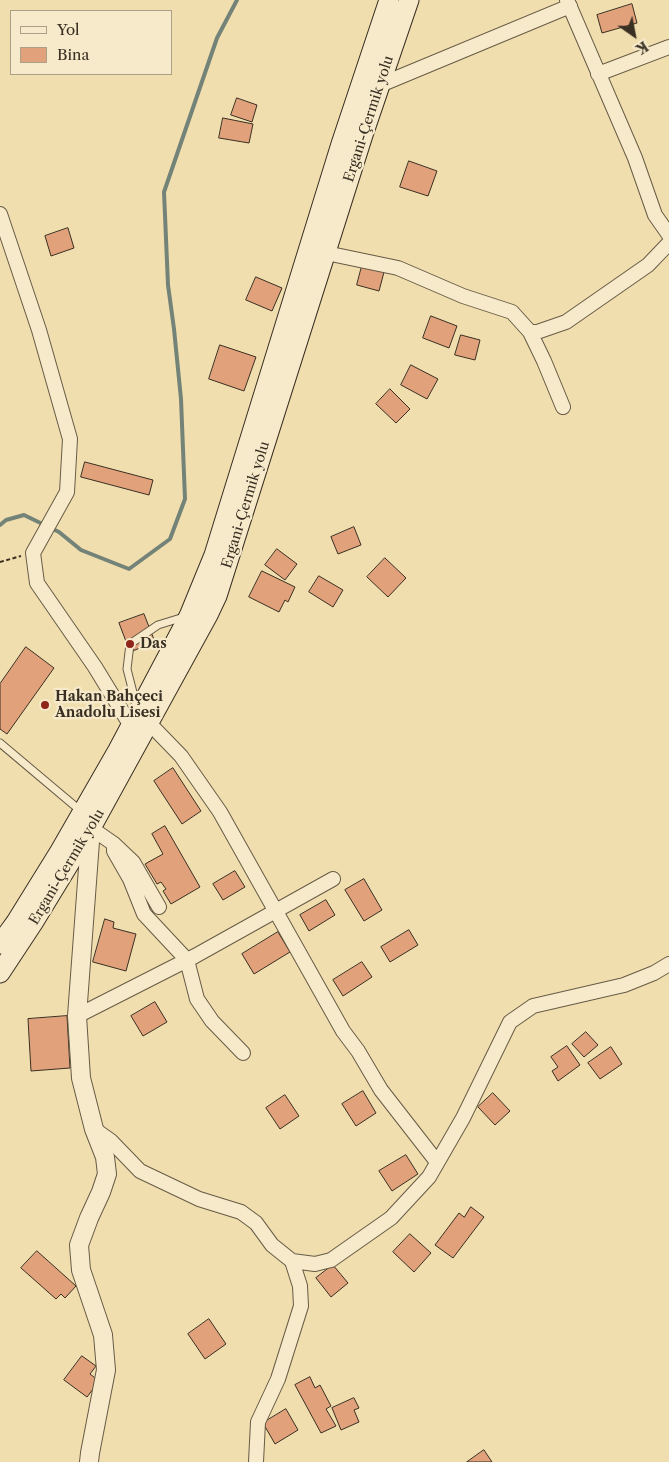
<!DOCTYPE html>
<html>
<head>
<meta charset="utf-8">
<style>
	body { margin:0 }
	#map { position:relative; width:669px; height:1462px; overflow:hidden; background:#f1deaf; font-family:"Libre Caslon Text",serif }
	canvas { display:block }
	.legend { position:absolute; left:10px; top:10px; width:162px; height:65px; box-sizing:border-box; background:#f6eacb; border:1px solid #aa9f87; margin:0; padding:6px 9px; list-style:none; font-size:15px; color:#392f22 }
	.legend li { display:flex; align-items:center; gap:10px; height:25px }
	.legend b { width:25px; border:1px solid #aa9f87 }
	.north { position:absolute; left:609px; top:10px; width:50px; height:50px; -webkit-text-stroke:4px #f6eacb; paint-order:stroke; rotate:147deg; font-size:14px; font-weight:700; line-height:20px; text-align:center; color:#392f22 }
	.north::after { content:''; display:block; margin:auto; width:18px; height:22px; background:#392f22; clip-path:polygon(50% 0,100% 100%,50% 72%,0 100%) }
</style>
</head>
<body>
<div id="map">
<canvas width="669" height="1462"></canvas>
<ul class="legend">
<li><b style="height:6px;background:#f6eacb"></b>Yol</li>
<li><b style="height:14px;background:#e0a17b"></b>Bina</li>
</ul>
<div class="north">K</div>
</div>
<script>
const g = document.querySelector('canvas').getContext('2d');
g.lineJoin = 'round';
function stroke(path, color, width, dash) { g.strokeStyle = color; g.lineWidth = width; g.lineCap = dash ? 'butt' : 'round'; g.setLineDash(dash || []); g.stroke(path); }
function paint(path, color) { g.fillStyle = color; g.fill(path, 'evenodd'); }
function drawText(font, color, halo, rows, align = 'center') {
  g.font = font + ' "Libre Caslon Text",serif'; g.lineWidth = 4.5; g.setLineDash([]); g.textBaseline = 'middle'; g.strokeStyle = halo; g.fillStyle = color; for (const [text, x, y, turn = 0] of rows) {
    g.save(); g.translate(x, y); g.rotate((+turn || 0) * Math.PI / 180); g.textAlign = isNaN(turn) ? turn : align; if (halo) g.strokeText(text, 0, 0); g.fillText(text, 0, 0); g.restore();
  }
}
stroke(new Path2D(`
	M0,525l6,-5 18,-5 35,17 22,18 48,19 41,-30 15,-40 -4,-100 -7,-70 -6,-44 -4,-93 53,-154 20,-38`), '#748378', 4);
const building = new Path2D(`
	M632,4l5,19 -35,10 -5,-18z
	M237,98l20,7 -5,17 -21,-7z
	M223,118l30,6 -4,19 -30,-5z
	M409,161l28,10 -9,25 -28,-9z
	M68,228l6,20 -23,8 -6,-20z
	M362,266l22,6 -5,19 -22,-6z
	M256,277l26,11 -10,23 -26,-11z
	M431,316l26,10 -8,22 -26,-10z
	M461,335l19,5 -5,20 -20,-5z
	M220,345l36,12 -12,34 -35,-12z
	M411,365l27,14 -11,20 -26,-14z
	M390,389l20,20 -14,14 -20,-19z
	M85,462l68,18 -4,15 -68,-18z
	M354,527l7,18 -23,9 -7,-17z
	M277,549l20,15 -12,16 -20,-15z
	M385,558l21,20 -18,19 -21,-20z
	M262,571l33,16 -7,15 -3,-2 -6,12 -30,-15z
	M319,576l24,14 -10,17 -24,-15z
	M144,614l11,28 -25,10 -11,-29z
	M26,647l28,21 -47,66 -7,-5v-45z
	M173,768l28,43 -19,13 -28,-43z
	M165,826l35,61 -29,17 -8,-13 3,-2 -5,-7 -4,2 -12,-20 18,-10 -11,-20z
	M235,871l10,16 -22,13 -10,-16z
	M364,879l18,31 -18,11 -19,-31z
	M326,900l9,15 -26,16 -9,-16z
	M105,919l9,3 -1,6 23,6 -10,37 -33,-9z
	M409,930l9,15 -28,17 -9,-15z
	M278,932l12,20 -36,22 -12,-20z
	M362,962l10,15 -29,19 -10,-16z
	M155,1002l12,20 -24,14 -12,-20z
	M67,1016l3,52 -39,3 -3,-52z
	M586,1032l12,13 -14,12 -12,-13z
	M567,1046l13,19 -22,16 -6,-10 6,-4 -7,-10z
	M611,1047l11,17 -22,15 -12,-16z
	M363,1091l13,22 -20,13 -14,-22z
	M493,1093l17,18 -15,14 -17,-18z
	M285,1095l14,21 -19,13 -14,-21z
	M406,1155l12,19 -26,17 -13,-20z
	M471,1207l13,10 -31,41 -18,-13 24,-32 5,4z
	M410,1234l21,19 -17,19 -21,-20z
	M37,1251l39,35 -11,12 -4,-4 -5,5 -35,-31z
	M333,1265l15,18 -17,14 -15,-19z
	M209,1319l17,25 -21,15 -17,-25z
	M82,1356l14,10 -6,8 9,7 -12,16 -23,-17z
	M310,1377l5,11 5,-3 11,21 -5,3 10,17 -15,7 -26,-48z
	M354,1398l5,10 -5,2 5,12 -18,8 -9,-22z
	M286,1409l12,21 -23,14 -12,-21z
	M484,1450l8,12h-25z`);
paint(building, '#e0a17b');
stroke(building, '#392f22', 1);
const service = new Path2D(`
	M137,708l-10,-39 3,-25 28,-19 26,-8
	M0,743l82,69`);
const minor = new Path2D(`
	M567,0l68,158 20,57 14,20
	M598,74l71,-27
	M380,85l190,-79
	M0,214l39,116 31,109 -3,53 -34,61 4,30 58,84 36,59
	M326,253l72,15 65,28 49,16 18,20 14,29 19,46
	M530,332h7l29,-10 82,-57 21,-22
	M149,723l32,33 39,56 123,219 15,20 23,39 56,72
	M91,828l23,16 19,18 26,45
	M114,844v7l16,28 14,35 43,46 10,39 15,22 31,32
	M77,1016l118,-60 138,-77
	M94,1129l17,12 29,30 59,28 42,13 15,11 16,22 20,16 23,3 16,-4 60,-42 38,-41 34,-59 47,-96 23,-16 91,-21 30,-12 15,-9
	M256,1462l2,-40 20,-43 23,-73 -1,-20 -8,-25`);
const tertiary = new Path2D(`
	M89,1462l1,-9 16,-83 -3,-35 -22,-65 -2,-25 10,-27 12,-26 6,-18 -2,-17 -11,-28 -13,-51 -4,-62 14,-188`);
const secondary = new Path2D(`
	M0,944l16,-22 44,-71 58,-101 71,-134 25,-61 127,-411 48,-144
	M0,973l33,-50 58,-95 117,-213 9,-19 146,-461 46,-135`);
stroke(service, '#675b45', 9);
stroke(minor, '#675b45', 16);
stroke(tertiary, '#675b45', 20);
stroke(secondary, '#392f22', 21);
stroke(new Path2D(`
	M0,562l21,-6`), '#392f22', 2, [4, 2.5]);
stroke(service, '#f6eacb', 7);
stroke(minor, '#f6eacb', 14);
stroke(tertiary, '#f6eacb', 18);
stroke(secondary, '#f6eacb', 19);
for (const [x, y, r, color] of [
	[130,644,5,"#8f2418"],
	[45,705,5,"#8f2418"]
]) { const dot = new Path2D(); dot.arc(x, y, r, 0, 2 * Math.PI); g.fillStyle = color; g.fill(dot); stroke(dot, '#f6eacb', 2); }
drawText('14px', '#392f22', '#f6eacb', [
	["Ergani-Çermik yolu",369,119,-72],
	["Ergani-Çermik yolu",246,505,-73],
	["Ergani-Çermik yolu",67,867,-59]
]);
drawText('bold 14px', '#392f22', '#f6eacb', [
	["Das",140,644],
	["Hakan Bahçeci",55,697],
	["Anadolu Lisesi",55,713]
], 'left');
</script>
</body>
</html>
